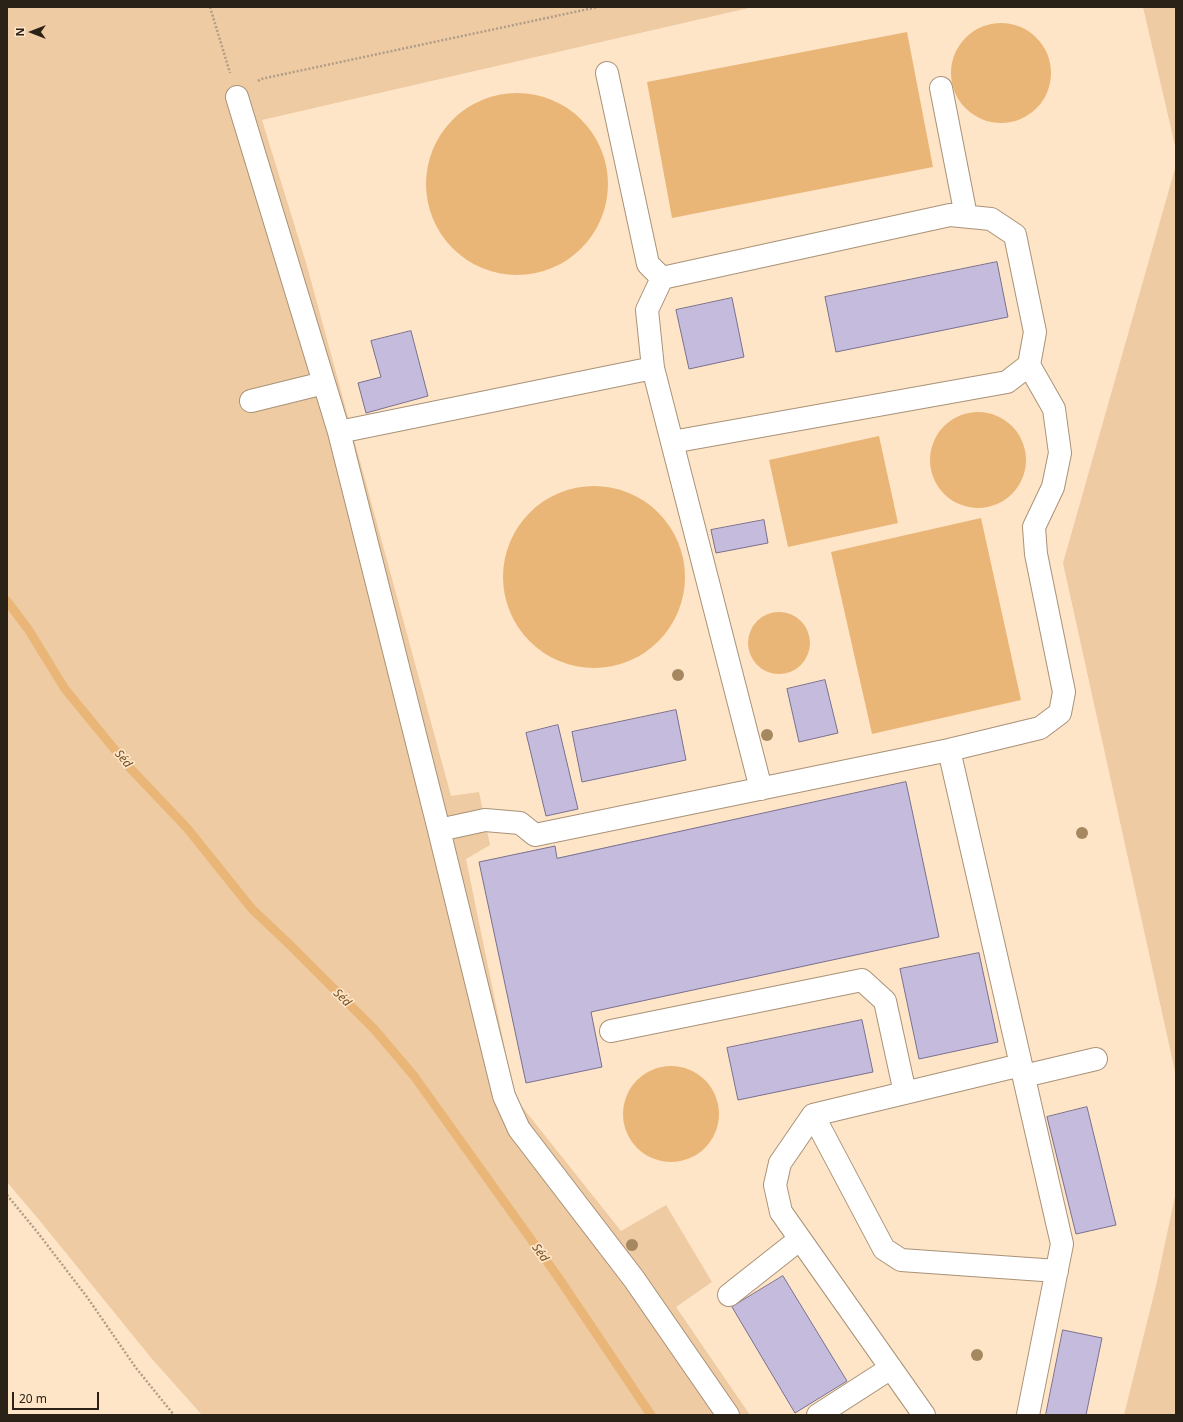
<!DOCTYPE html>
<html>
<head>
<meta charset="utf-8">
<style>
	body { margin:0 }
	#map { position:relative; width:1183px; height:1422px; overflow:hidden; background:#fee5c8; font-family:"Noto Sans",sans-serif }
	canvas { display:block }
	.frame { position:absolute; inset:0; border:8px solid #2b2217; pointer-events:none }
	.north { position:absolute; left:12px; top:12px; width:40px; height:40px; -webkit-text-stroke:3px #fee5c8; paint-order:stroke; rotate:270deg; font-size:11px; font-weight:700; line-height:16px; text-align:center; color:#2b2217 }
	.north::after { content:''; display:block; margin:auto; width:14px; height:18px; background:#2b2217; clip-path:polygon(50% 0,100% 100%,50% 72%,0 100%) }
	.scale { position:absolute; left:12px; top:1392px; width:87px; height:18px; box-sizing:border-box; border:2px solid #2b2217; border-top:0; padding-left:5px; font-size:12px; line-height:14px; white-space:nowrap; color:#2b2217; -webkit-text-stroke:3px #fee5c8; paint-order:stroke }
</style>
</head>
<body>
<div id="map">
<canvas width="1183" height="1422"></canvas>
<div class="frame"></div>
<div class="north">N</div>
<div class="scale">20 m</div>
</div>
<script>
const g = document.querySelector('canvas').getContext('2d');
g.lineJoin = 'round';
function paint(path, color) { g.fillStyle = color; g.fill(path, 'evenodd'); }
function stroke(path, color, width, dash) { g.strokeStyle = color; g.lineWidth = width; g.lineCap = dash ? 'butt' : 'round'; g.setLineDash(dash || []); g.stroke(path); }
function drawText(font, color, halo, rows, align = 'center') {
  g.font = font + ' "Noto Sans",sans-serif'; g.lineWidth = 3.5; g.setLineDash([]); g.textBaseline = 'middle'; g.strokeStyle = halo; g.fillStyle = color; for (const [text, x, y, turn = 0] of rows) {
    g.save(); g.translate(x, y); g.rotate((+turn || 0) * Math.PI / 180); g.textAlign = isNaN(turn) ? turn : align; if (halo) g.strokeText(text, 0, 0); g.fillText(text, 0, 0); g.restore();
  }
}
paint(new Path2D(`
	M7,7h746l-491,113 45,146 144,530 28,-4 11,53 -24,14 49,239 106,133 45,-26 46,77 -36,25 74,108h-548l-50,-56 -112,-138 -33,-39z
	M1143,7h33v143z
	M1176,165v911l-113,-513z
	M1176,1191v224h-52l32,-129z`), '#eecba3');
paint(new Path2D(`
	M951 73a50 50 0 1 1 100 0a50 50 0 1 1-100 0Z
	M907,32l26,135 -261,51 -25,-136z
	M426 184a91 91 0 1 1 182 0a91 91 0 1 1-182 0Z
	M930 460a48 48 0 1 1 96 0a48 48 0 1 1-96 0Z
	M879,436l19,87 -110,24 -19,-87z
	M503 577a91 91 0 1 1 182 0a91 91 0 1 1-182 0Z
	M981,518l40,182 -149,34 -41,-182z
	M748 643a31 31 0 1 1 62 0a31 31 0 1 1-62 0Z
	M623 1114a48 48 0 1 1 96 0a48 48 0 1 1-96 0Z`), '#eab678');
stroke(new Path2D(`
	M7,601l21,28 37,60 64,78 58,61 65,81 37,35 85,85 40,47 144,201 93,138`), '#eab678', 9);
const building = new Path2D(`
	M997,262l11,55 -172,35 -11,-55z
	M732,298l12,59 -55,12 -13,-59z
	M411,331l17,65 -62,17 -8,-30 23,-6 -10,-36z
	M764,520l4,23 -52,10 -5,-23z
	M825,680l13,53 -39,9 -12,-53z
	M676,710l10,50 -104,22 -10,-50z
	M558,725l20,84 -32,7 -20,-83z
	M906,782l33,155 -348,75 11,55 -76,16 -47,-221 76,-16 2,12z
	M979,953l19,89 -79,17 -19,-90z
	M862,1020l11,52 -135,28 -11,-52z
	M1087,1107l29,118 -40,9 -29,-117z
	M783,1276l64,105 -52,32 -63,-106z
	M1063,1330l39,8 -16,77h-40z`);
paint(building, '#c5bbdc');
stroke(building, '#79708f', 1);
const minor = new Path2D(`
	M607,73l41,191 14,14
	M941,88l25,128
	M237,97l102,335 100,398 65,266 15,33 115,150 94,136
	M251,401l73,-18
	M339,432l314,-64
	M672,442l335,-60 22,-17 6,-33 -20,-97 -24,-16 -41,-4 -288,63 -15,32 6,58 108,421
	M949,750l91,-22 20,-15 4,-21 -28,-138 -2,-27 19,-40 7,-34 -6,-44 -25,-44
	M439,830l46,-10 35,3 15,12 414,-85 113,494 -34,171
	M611,1031l251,-51 23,21 20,92
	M1024,1076l72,-17
	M813,1115l71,134 17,11 156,11
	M729,1295l71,-56
	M818,1415l73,-47
	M924,1415l-143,-203 -6,-27 5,-22 33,-48 208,-50`);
stroke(minor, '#a99277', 24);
stroke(new Path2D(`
	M210,7l20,66
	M258,81l3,-2 337,-72
	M7,1195l31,38 49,64 49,71 38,47`), '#b09d87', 2.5, [2, 2]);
stroke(minor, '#fff', 22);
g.fillStyle = '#a5885f';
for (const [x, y] of [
	[678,675],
	[767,735],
	[1082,833],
	[632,1245],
	[977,1355]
]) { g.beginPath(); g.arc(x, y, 6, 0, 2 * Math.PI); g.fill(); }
drawText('italic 12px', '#724f21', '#fee5c8', [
	["Séd",123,759,50],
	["Séd",342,998,44],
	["Séd",540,1253,55]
]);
</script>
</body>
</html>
